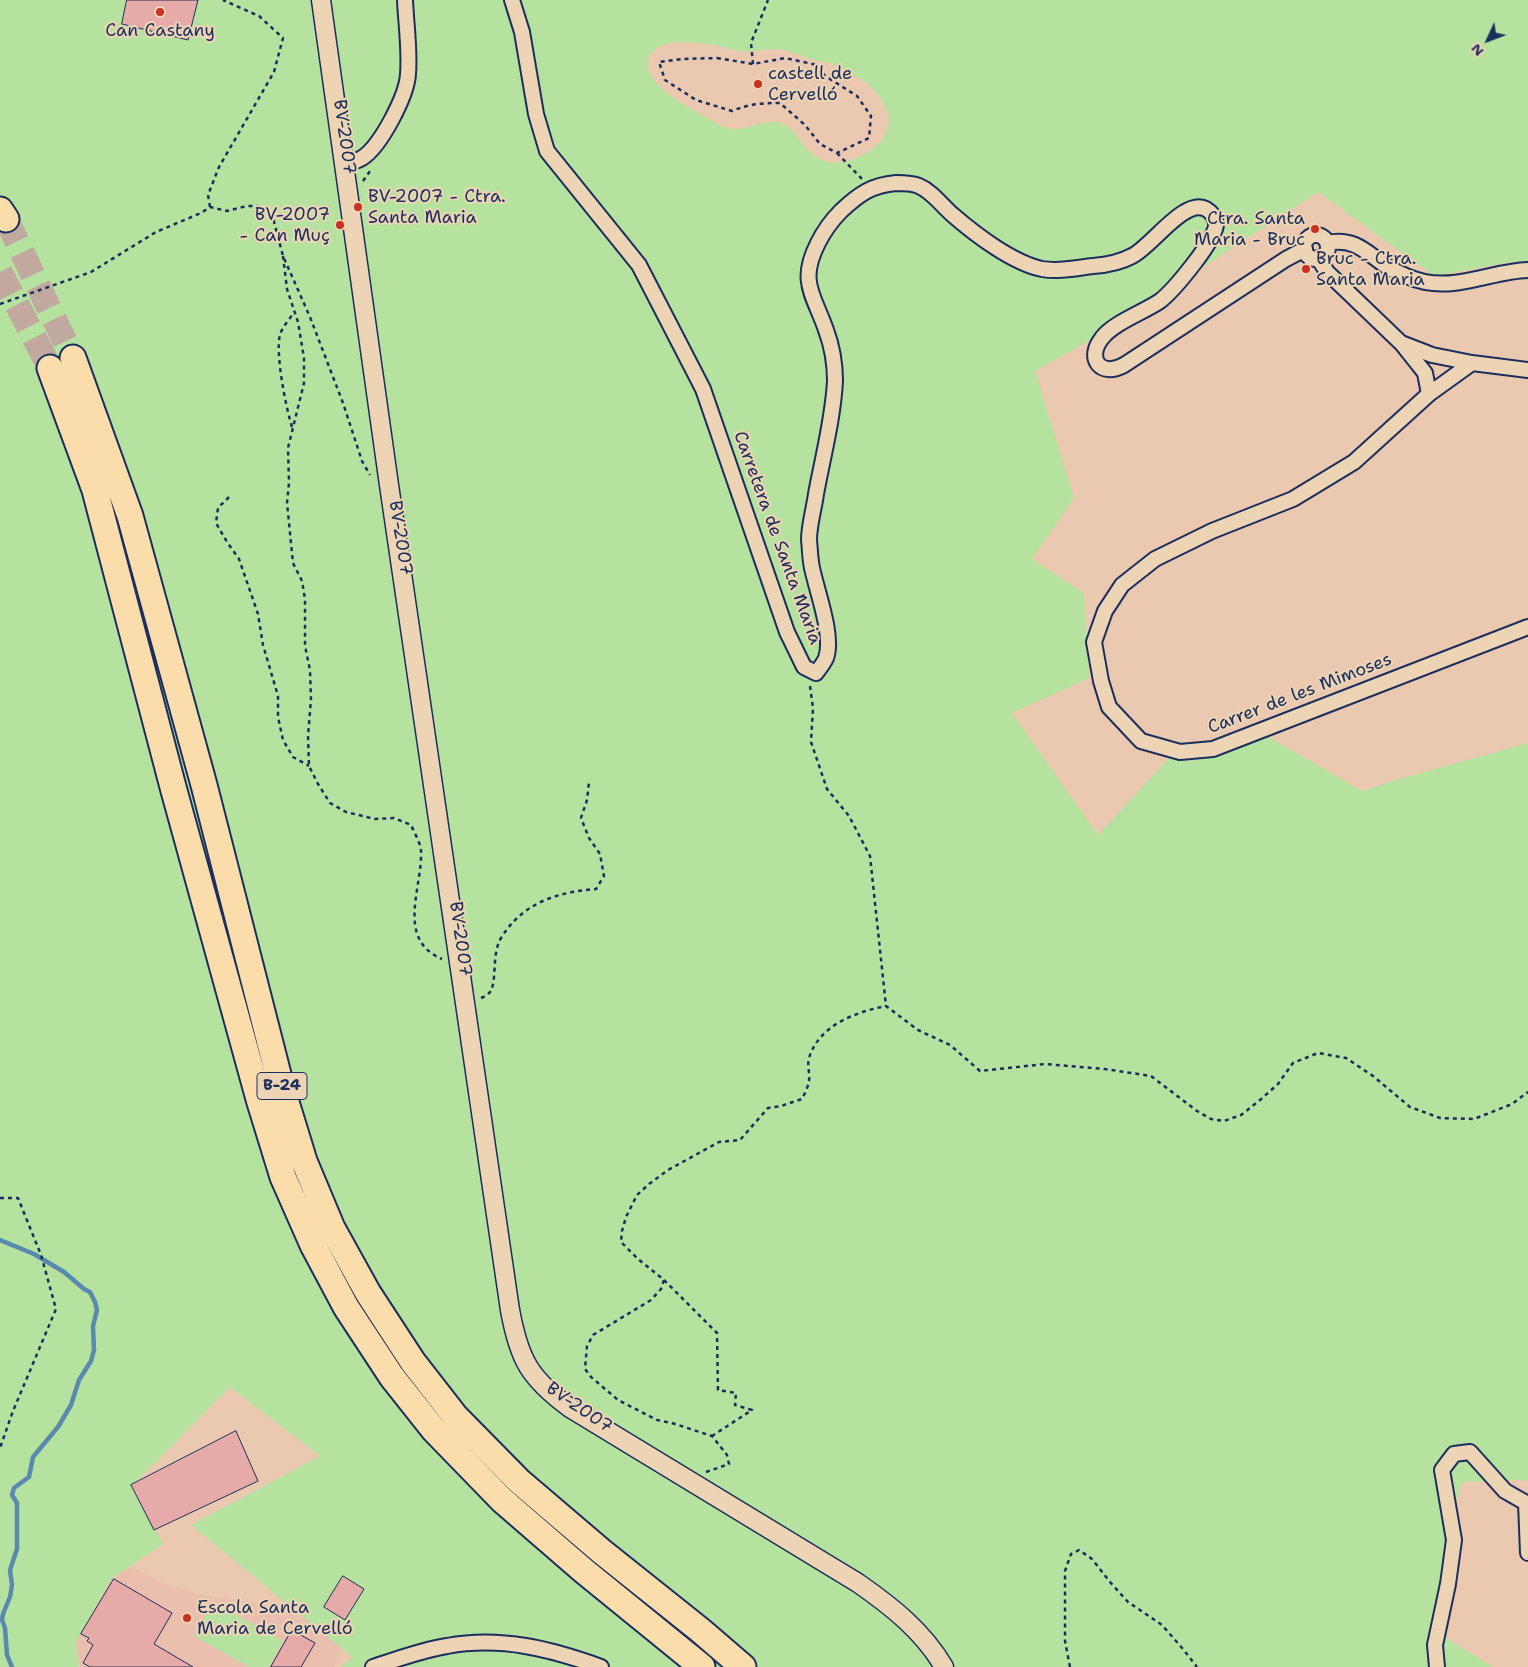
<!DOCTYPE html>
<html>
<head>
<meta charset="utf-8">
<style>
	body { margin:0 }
	#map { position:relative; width:1528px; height:1667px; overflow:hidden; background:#ebc8b0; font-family:"Shantell Sans",sans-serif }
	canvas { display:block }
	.north { position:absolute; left:1463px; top:15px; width:50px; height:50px; -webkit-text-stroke:4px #edd4b4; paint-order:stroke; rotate:227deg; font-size:14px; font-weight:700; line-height:20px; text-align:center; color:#1b2f5e }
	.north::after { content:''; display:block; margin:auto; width:18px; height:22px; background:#1b2f5e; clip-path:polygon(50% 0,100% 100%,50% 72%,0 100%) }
</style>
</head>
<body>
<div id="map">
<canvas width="1528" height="1667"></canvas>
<div class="north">N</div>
</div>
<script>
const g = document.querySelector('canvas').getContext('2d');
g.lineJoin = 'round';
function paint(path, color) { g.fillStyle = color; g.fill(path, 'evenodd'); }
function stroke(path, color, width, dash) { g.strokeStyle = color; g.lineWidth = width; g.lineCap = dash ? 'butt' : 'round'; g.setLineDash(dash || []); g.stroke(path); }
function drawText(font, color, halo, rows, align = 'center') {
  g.font = font + ' "Shantell Sans",sans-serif'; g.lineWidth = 4; g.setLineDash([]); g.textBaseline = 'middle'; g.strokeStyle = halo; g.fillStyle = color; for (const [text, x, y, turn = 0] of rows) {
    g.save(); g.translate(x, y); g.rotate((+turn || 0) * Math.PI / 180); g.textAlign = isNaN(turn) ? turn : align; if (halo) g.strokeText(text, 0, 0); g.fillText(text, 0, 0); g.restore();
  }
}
paint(new Path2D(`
	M120,1566l15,3 27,14 42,12 60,9 61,22 19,20 -10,21h-254l-5,-29 22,-66z`), '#eabfae');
paint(new Path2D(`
	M0,0h1528v261l-23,2 -71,13 -116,-84 -224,146 -59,33 39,127 -42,61 52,34 5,85 -77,35 86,122 73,-79 22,5 74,-25 95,55 30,-10 136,-38v738l-5,-1 -61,2 -17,62 -13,85 61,38h-1152l11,-10 -161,-132 129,-69 -90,-69 -98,99 31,58 -52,35 -35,63 3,25h-79zM673,42c14,0 28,1 42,3 8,2 17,5 26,6 11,2 22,-2 33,-2 14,1 27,7 40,11 5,2 10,1 15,3 9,2 19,8 27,13 16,9 37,30 32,51 -3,13 -12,21 -24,27 -18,10 -39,14 -55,-3 -9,-9 -14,-21 -26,-27 -16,-7 -35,6 -52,5 -9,-1 -16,-7 -24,-11 -16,-9 -51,-28 -58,-46 -2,-5 -2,-10 0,-15 4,-9 15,-13 24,-15z
	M213,1602l70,39 -14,26h-20l-55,-31z`), '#b6e29f');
stroke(new Path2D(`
	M0,1240l34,14 30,18 20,17 6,3 5,10 2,8 -4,16 1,24 -3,11 -12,19 -8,25 -13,22 -25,30 -4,20 -15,11 -2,7 5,8v46l-7,21 2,15 -2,12 -7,17 -1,6 3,8 2,27 5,12`), '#598aae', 4.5);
const building = new Path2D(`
	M127,0h71l-10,40 -66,-16z
	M236,1431l22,50 -104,49 -23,-45z
	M343,1576l21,13 -19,31 -21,-13z
	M114,1579l58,34 -18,31 39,23h-103l-7,-4 10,-18 -6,-4 2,-3 -8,-4z
	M292,1630l23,13 -14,24h-30z`);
paint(building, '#e6aba8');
stroke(building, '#1b2f5e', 1);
stroke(new Path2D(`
	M6,219l67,139
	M0,272l50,96`), '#c1a9a0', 25, [25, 12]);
const minor = new Path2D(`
	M512,0l10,32 14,82 11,37 92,114 64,124 84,243 17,35 12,6c3,-4 8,-10 10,-15 8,-22 -9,-66 -14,-90 -2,-9 -2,-19 -3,-28 0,-15 5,-31 7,-46 7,-38 17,-75 19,-113 0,-18 -3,-35 -9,-51 -12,-35 -28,-48 -8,-87 6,-12 14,-23 23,-32 18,-17 31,-26 55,-28 8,0 16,0 23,3 14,6 23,20 35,30 22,19 59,47 88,53 17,3 34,-1 51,-3 13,-1 28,-4 39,-10 19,-9 53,-59 74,-47 5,3 9,8 10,14 2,15 -43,68 -56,78 -16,11 -47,22 -58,37 -16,20 -2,40 22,27l162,-106 19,-10
	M344,163c6,0 13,-2 18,-5 19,-12 45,-63 46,-84 2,-24 -2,-50 -3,-74
	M1304 247a12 12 0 1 1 24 0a12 12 0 1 1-24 0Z
	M1327,243c27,-6 39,9 59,23 12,7 25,13 39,16 34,7 69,-11 103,-12
	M1318,258l9,14 74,71 31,12 40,8 56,7
	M1402,344l23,29 4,21
	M1472,363l-43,31 -75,68 -61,37 -81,32 -57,28 -33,26 -17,26 -11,31 7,39 8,26 32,34 39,11 33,-3 315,-122
	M1526,1503l2,50
	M373,1667c25,-8 49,-17 74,-21 54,-10 104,3 154,21
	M1437,1667l-2,-22 13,-61 6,-44 -12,-70 12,-16 16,-2 35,39 21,12`);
const tertiary = new Path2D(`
	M321,0l68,485 121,825c9,49 19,68 60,98l288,175c33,23 65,48 86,84`);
const motorway = new Path2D(`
	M0,210l6,9
	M73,358l57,158 74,269 77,301 23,75 28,67 36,65 45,69 42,54 64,65 82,70 99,79 43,37
	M50,368l45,122 78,297 86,312 24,78 30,68 33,62 46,70 42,53 68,70 82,71 118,96`);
stroke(minor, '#1b2f5e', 18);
stroke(tertiary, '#1b2f5e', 21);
stroke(motorway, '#1b2f5e', 29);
stroke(new Path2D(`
	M717,58l36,6 32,-6 32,7 8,11 32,20 14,20 -2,22 -32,15 -17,-9 -15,-19 -25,-22c-18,0 -32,1 -48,8l-36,-11 -31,-20 -6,-18 24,-3z
	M753,64l-2,-21 17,-43
	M837,153l25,26
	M363,181l7,-10
	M210,207l-2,-12 11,-28 55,-95 9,-34 -24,-22 -36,-16
	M283,256l4,33 11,33 6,36v25l-16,65 1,35 -2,20 6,60 9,18 3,18v47l5,24 1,29 -3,37 1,30 9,18 12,19 16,9 29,7 19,-1 17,7c3,7 9,17 10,25 2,37 -26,89 21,109
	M0,304l91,-32 65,-40 45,-19 9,-6 17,4 20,-5h11l14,8 11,42 27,61 33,86 19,58 8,14
	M292,427c-6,-19 -17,-74 -12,-92 2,-8 10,-16 14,-23
	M229,497l-11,11 -2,15 11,19 12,17 19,55 5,31 15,51v21l5,23 10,17 16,9
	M810,686l3,22 -2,34 16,47 22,27 21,40 16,150 32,24 32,15 30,26 65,-7 60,5 46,7 46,35 14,8 13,2 17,-6 19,-15 18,-16 15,-21 25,-10 28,5 27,18 37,31 30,11 34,1 38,-15 16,-12
	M481,998c5,-2 10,-5 11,-10 4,-12 1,-32 7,-46 1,-3 4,-7 6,-10 22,-31 55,-40 91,-43l8,-13 -4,-22 -11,-16 -8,-20 6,-18 2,-18
	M0,1198h18l23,57 15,54 -43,102 -13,37
	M664,1280l53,53 1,57 18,3 -1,12 17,5 -40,26
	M706,1472l23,-8 -2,-9 -15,-19 -40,-13 -15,-3 -39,-20 -27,-23 -6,-8 2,-23 6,-11 58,-35 10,-11 3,-9 -26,-21 -17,-17 1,-11 4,-14 11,-22 12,-11 19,-14 51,-28 21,-2 28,-32 13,-2 21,-7c3,-6 6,-12 7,-18 1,-8 -2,-16 0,-23 10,-33 47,-46 77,-52
	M1070,1667l-5,-26v-70l6,-17 8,-4 13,9 18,23 18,20 34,23 21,24 14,18`), '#1b2f5e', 2.5, [4, 4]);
stroke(minor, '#edd4b4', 14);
stroke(tertiary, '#edd4b4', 18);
stroke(motorway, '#fbddab', 25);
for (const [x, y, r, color] of [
	[160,12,5,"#c8321e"],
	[758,84,5,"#c8321e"],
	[358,207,5,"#c8321e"],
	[340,225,5,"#c8321e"],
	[1315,229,5,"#c8321e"],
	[1306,269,5,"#c8321e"],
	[187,1618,5,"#c8321e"]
]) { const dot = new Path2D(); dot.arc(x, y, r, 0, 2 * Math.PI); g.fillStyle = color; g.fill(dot); stroke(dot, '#edd4b4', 2); }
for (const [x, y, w] of [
	[282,1086,50]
]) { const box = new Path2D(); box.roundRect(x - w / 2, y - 13.5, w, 27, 4); g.fillStyle = '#edd4b4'; g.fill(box); stroke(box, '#1b2f5e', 1); }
drawText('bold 16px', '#1b2f5e', null, [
	["B-24",282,1086]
]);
drawText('18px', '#1b2f5e', '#edd4b4', [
	["Can Castany",160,31,"center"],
	["castell de",768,74],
	["Cervelló",768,95],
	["BV-2007 - Ctra.",368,197],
	["Santa Maria",368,218],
	["BV-2007",330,215,"right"],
	["- Can Muç",330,236,"right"],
	["Ctra. Santa",1305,219,"right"],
	["Maria - Bruc",1305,240,"right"],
	["Bruc - Ctra.",1316,259],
	["Santa Maria",1316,280],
	["Escola Santa",197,1608],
	["Maria de Cervelló",197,1629]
], 'left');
drawText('18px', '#1b2f5e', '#edd4b4', [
	["BV-2007",344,137,82],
	["BV-2007",400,538,81],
	["Carretera de Santa Maria",777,538,70],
	["Carrer de les Mimoses",1300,694,-21],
	["BV-2007",460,939,82],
	["BV-2007",579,1408,34]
]);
</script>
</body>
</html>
